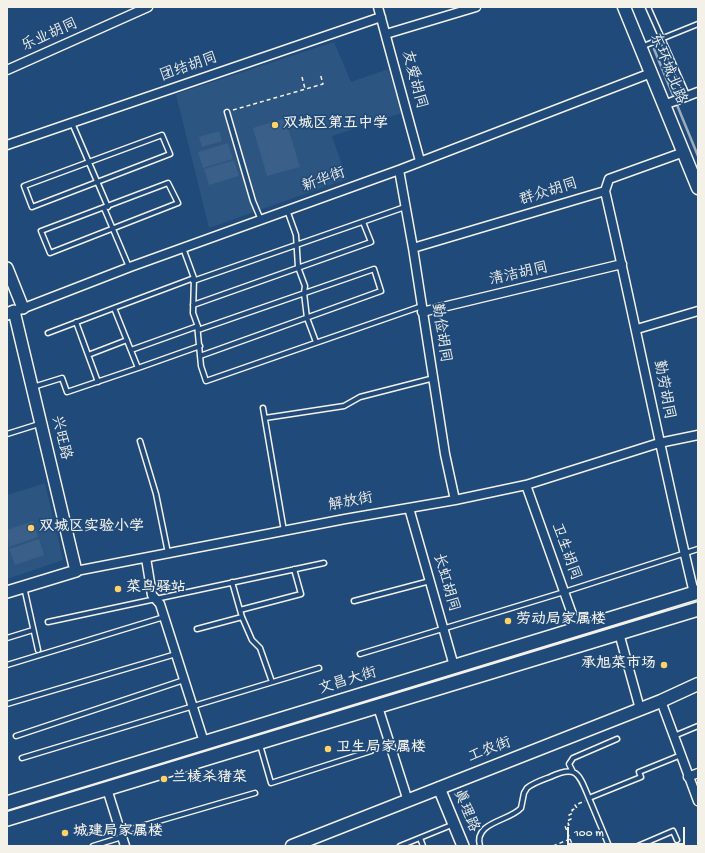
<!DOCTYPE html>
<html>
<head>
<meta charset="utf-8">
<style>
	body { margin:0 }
	#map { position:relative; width:705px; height:853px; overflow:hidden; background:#1f4a7a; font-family:"Gochi Hand",sans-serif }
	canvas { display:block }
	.frame { position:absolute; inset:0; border:8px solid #f4f1e8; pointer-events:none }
	.scale { position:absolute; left:567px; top:827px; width:118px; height:18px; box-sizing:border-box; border:2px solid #f4f1e8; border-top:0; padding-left:5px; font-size:12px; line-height:14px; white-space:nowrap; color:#f4f1e8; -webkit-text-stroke:3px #1f4a7a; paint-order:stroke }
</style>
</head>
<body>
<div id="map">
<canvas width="705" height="853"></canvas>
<div class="frame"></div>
<div class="scale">100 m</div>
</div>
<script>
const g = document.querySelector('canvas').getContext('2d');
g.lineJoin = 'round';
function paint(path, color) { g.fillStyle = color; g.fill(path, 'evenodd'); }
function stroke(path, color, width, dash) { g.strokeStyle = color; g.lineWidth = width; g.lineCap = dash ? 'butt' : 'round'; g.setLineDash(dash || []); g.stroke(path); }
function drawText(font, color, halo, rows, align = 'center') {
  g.font = font + ' "Gochi Hand","LXGW WenKai TC",sans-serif'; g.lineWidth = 3.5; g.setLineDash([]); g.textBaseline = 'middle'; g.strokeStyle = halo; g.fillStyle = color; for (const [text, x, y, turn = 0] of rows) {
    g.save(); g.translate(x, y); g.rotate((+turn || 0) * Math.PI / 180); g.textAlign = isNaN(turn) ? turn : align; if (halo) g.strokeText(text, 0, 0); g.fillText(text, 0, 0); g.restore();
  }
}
paint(new Path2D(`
	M334,42l17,40 37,-13 14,44 -70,23 15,43 -138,49 -33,-134z
	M45,483l18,77 -56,19v-84z`), '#2d5581');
paint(new Path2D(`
	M285,118l15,49 -33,9 -14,-48z
	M219,131l3,10 -20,6 -3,-10z
	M228,143l5,16 -30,9 -5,-16z
	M234,160l5,16 -30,9 -5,-16z
	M33,521l5,16 -29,10 -2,-17z
	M39,539l5,16 -29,10 -6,-16z`), '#3a5f88');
stroke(new Path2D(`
	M654,49l44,107`), '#9cacbb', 2.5);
const service = new Path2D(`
	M648,7l39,88
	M641,47l57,-23
	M227,112l26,89 8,19
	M72,123l36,84
	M162,135l8,19 -138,53 -8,-21z
	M168,183l10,20 -128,50 -9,-22z
	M104,208l25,59
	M287,210l9,25 2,32 7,19 -1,7 3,25 9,24
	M183,248l11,30 -1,35 4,11 4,42 5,15 216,-75
	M194,278l-80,30 24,60 62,-22
	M193,281l212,-74
	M193,305l178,-63 -8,-20
	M76,322l22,60
	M198,330l176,-61 7,22 -181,65
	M48,333l66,-25
	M131,350l67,-24
	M88,355l39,-15
	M33,387l29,-9 5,14 71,-24
	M263,408l21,123
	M265,418l79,-12 16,-9 74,-19
	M7,434l32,-10
	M140,441l16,53 12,59
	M24,587l14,63
	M354,601l76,-20
	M240,610l61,-16 -7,-25
	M242,617l10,23 8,8 12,34
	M48,622l276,-59
	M197,629l45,-12 -10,-35
	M7,638l26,-8
	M360,654l204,-62 134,-43
	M7,665l157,-48
	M7,704l169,-50
	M16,736l168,-56
	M674,736l24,-10
	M260,745l11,38 100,-32
	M22,758l297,-90
	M573,772l-4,-8 4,-6 44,-19
	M121,832l134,-39
	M420,838l3,8
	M93,846l29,-9
	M400,846l54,-22
	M480,846c-7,-24 30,-25 41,-38l3,-15 3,-5c6,-5 15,-8 23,-11 27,-13 29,-3 39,21
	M609,846l-20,-48 52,-21 -2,-5 42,-17
	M638,846l35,-15 4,9`);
const minor = new Path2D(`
	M378,7l42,154
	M386,34l90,-27
	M7,70l141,-63
	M664,105l34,-13
	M7,145l374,-128
	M399,170l14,78 32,206 10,46
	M605,191c31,134 57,269 89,402
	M413,248l192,-57 4,-12 75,-27
	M19,310l111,-43 269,-97 252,-97
	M422,312l200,-48
	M637,329l61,-18
	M526,485l51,143
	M409,508l45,158
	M146,558l6,37 8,9 44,138
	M76,571l269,-52 110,-19 71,-15 133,-42 39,-8
	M619,633l21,76
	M661,701l37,100
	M378,707l30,94
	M688,777l10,-4
	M107,789l18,57`);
const tertiary = new Path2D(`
	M7,268l16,40
	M7,314l7,-3 62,260 -69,21
	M439,788l24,58`);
const secondary = new Path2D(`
	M624,7l74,181
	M292,846l369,-145 37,-17`);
const primary = new Path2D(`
	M7,803l691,-211
	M7,819l691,-210`);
stroke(service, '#f4f1e8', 7);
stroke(minor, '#f4f1e8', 11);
stroke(tertiary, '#f4f1e8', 14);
stroke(secondary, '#f4f1e8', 15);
stroke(primary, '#f4f1e8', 16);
stroke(new Path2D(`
	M302,77l3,12
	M233,110l90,-26 -3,-11
	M570,839l3,7
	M553,846l17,-7 -5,-13 4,-1 -2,-4 4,-2 -2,-4 4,-2 -1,-3 5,-2 -2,-3 10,-4`), '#f4f1e8', 1.5, [4, 3]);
stroke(service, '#1f4a7a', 4);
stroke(minor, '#1f4a7a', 8);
stroke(tertiary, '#1f4a7a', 11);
stroke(secondary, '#1f4a7a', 12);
stroke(primary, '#1f4a7a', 13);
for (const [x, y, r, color] of [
	[275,125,4,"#ffd166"],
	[31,528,4,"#ffd166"],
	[118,589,4,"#ffd166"],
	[508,621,4,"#ffd166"],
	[664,665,4,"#ffd166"],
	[328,749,4,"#ffd166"],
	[164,779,4,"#ffd166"],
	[65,833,4,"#ffd166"]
]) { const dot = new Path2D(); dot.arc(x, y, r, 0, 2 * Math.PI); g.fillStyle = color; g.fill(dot); stroke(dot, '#1f4a7a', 1.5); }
drawText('15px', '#f4f1e8', '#1f4a7a', [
	["乐业胡同",50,36,-24],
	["团结胡同",189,68,-19],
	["东环城北路",667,69,68],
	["友爱胡同",413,80,75],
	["新华街",324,181,-20],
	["群众胡同",549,193,-17],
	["清洁胡同",519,275,-13],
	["勤俭胡同",440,333,81],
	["勤劳胡同",663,390,79],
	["兴旺路",60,438,77],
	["解放街",351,503,-11],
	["卫生胡同",565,552,70],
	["长虹胡同",445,583,74],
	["文昌大街",348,682,-17],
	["工农街",490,751,-21],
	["真理路",465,811,68]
]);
drawText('bold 15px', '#f4f1e8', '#1f4a7a', [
	["双城区第五中学",283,125],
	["双城区实验小学",39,528],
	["菜鸟驿站",126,589],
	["劳动局家属楼",516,621],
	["承旭菜市场",656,665,"right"],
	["卫生局家属楼",336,749],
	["兰棱杀猪菜",172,779],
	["城建局家属楼",73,833]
], 'left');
</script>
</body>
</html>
